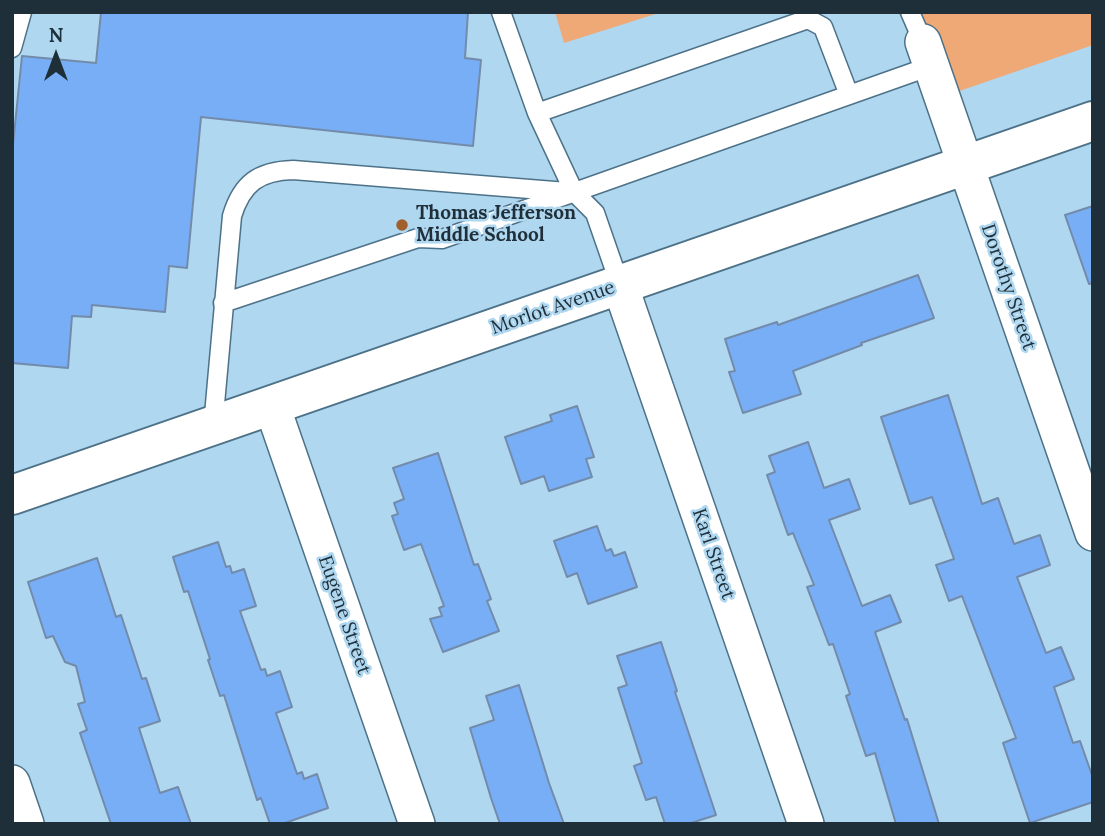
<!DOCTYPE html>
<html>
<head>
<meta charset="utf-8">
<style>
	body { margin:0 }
	#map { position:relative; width:1105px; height:836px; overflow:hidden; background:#afd7f0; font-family:Lora,serif }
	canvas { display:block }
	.frame { position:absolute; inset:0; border:14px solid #1f2f39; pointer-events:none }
	.north { position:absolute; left:21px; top:21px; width:70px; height:70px; -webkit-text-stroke:5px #afd7f0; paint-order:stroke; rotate:0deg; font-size:19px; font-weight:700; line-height:28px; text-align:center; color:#1f2f39 }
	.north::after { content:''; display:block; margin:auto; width:24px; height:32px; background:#1f2f39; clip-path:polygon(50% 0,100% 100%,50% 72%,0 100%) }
</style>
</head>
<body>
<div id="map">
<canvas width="1105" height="836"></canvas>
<div class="frame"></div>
<div class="north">N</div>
</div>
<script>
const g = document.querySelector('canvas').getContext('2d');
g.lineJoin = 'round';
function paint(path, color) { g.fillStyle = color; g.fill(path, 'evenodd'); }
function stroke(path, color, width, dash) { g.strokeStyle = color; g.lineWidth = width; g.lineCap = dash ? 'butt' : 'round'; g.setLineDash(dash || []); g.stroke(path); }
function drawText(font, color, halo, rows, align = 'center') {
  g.font = font + ' Lora,serif'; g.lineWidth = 5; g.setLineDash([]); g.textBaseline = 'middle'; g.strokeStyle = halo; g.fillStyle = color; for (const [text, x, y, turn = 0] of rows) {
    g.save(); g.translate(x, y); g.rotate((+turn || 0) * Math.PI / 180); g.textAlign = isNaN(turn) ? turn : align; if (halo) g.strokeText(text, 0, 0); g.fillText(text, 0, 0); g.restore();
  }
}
paint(new Path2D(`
	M555,12h107l-98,31z
	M897,12h196v33l-151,52 -19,-55z`), '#efa977');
const building = new Path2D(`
	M101,12h367l-3,46 16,2 -8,86 -272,-29 -14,151 -18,-2 -4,46 -73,-7 -1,12 -19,-1 -4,52 -56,-5v-209l10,-98 74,7z
	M1093,206v77l-4,1 -24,-69z
	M918,275l16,43 -73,25 1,2 -69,26 8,23 -58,19 -14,-41 6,-1 -10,-32 52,-17 1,3z
	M948,395l34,109 16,-6 16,46 26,-9 10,30 -33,12 29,76 15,-6 13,32 -20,8 19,56 7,-2 13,37v24l-63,21 -27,-80 13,-5 -54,-142 -13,5 -13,-36 18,-6 -22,-62 -22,7 -29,-87z
	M577,406l17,51 -8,2 6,18 -43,14 -5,-15 -23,8 -16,-47 47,-16 -2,-6z
	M808,442l16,46 25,-9 11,30 -31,11 33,86 28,-11 11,27 -26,10 30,88 2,-1 32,105h-43l-21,-71 -9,3 -20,-60 4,-2 -17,-50 -4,1 -22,-58 7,-2 -21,-52 -5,2 -21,-60 8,-3 -6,-16z
	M438,453l36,112 4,-1 13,35 -4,2 12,30 -56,21 -13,-33 12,-3 -3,-8 5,-2 -23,-62 -17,6 -12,-34 6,-2 -4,-11 10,-4 -11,-31z
	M597,526l9,25 5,-2 3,7 11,-4 12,35 -49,17 -11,-31 -10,4 -13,-36z
	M218,542l8,25 4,-1 2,7 12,-4 12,37 -16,5 21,59 4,-1 2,7 13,-5 12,36 -16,6 21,61 5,-2 2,7 13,-5 11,34 -46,16h-12l-9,-26 -4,2 -33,-105 -4,1 -12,-36 2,-1 -22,-68 -4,1 -11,-35z
	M97,558l19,59 5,-2 21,64 4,-1 14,43 -21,7 21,65 18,-6 13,37h-80l-31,-91 7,-3 -9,-26 7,-2 -9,-36 -11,-4 -12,-26 -7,2 -18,-56z
	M661,642l16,49 -2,1 41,123 -28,9h-23l-9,-27 -10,3 -12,-34 8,-3 -24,-75 9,-3 -10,-29z
	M519,685l30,98 15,41h-64l-9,-26 -21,-70 24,-8 -8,-24z`);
paint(building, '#78aef5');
stroke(building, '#738baa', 2);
const service = new Path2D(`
	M501,12l36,101 37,79 21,21 25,72
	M910,12l13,30
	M12,48l10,-36
	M537,113l271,-94 15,8 26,68
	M223,303l195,-65 24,1 489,-173
	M213,426l19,-210c10,-33 27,-45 61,-46l274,22`);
const minor = new Path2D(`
	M923,42l170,491
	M620,285l186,539
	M272,406l145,418
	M12,783l14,41`);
const tertiary = new Path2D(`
	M12,495l1081,-374`);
stroke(service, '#4d7288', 21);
stroke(minor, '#4d7288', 38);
stroke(tertiary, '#4d7288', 42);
stroke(service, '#fff', 18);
stroke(minor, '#fff', 35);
stroke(tertiary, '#fff', 38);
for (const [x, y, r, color] of [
	[402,225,7,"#a15f2c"]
]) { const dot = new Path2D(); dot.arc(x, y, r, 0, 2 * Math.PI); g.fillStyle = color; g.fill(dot); stroke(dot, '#afd7f0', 2.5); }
drawText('bold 19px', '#1f2f39', '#afd7f0', [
	["Thomas Jefferson",416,214],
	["Middle School",416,236]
], 'left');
drawText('19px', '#1f2f39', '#afd7f0', [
	["Dorothy Street",1008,287,71],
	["Morlot Avenue",553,308,-19],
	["Karl Street",713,554,71],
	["Eugene Street",344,615,71]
]);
</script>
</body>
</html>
